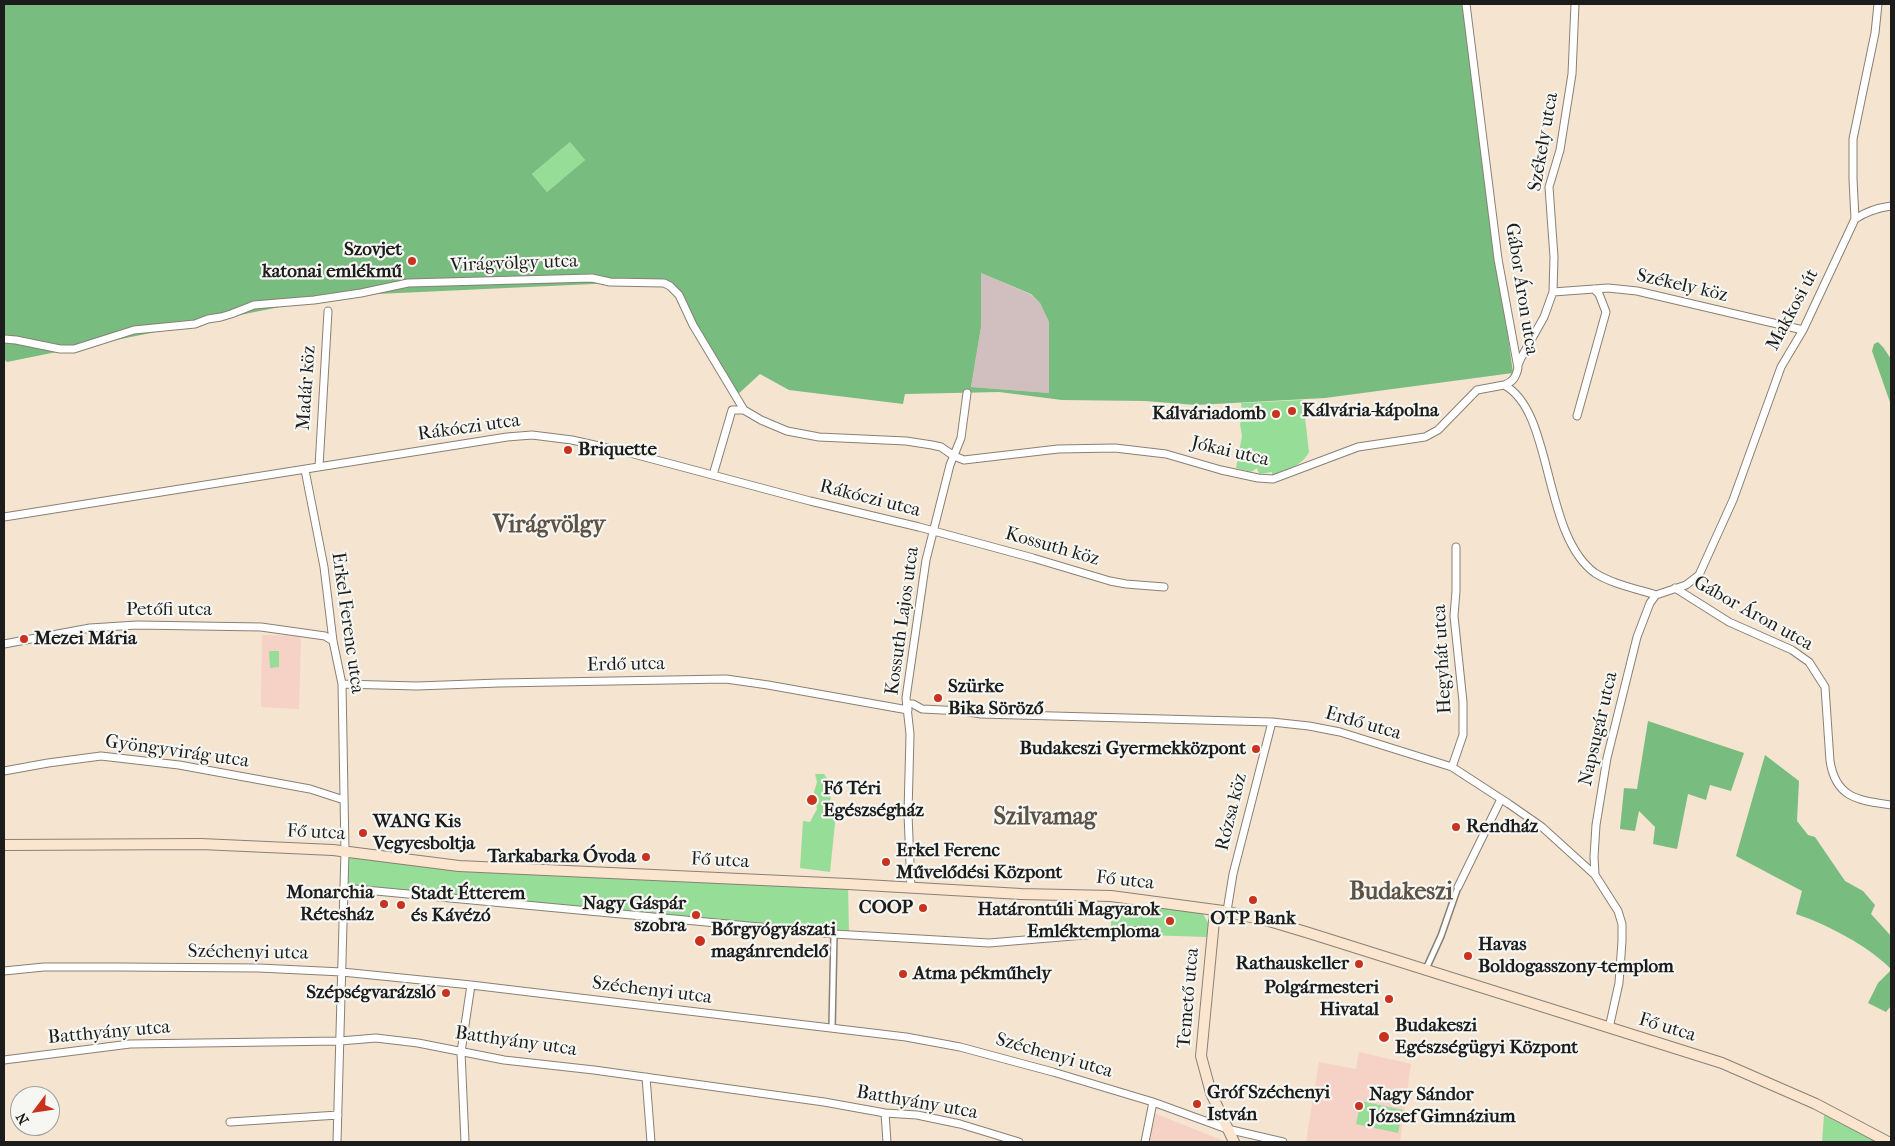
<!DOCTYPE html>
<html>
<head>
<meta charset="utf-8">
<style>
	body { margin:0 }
	#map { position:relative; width:1895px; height:1146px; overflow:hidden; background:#f4e4d0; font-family:"IM FELL French Canon",serif }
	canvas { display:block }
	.frame { position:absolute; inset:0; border:5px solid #1c1c1c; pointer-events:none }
	.north { position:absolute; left:10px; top:1086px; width:50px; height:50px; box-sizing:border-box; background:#f6f6f2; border:1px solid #9f9f9c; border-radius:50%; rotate:239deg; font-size:14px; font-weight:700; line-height:20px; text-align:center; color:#1c1c1c }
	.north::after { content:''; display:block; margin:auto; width:18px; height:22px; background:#c8321e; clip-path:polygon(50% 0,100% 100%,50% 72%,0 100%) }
</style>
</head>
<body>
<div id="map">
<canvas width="1895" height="1146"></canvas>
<div class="frame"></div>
<div class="north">N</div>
</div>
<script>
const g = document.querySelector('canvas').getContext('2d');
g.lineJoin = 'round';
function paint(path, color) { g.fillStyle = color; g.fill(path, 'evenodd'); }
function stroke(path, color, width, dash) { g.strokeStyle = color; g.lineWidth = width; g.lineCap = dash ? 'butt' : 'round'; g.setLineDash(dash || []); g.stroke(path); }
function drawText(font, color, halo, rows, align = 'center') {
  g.font = font + ' "IM FELL French Canon",serif'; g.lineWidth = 4.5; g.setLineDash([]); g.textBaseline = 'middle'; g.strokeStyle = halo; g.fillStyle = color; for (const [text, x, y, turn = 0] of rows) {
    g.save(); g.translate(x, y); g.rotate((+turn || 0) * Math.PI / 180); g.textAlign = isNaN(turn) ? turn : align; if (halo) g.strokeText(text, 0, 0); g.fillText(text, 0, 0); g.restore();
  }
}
paint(new Path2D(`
	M262,635l39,1 -2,73 -38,-2z
	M1359,1052l52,12 -11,78h-94l13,-80 37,7z
	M1154,1113l70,28v1h-74z`), '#f6d1c6');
paint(new Path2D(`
	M981,273l49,21 10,9 9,19v71l-78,-6 10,-60z`), '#d1bfbf');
paint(new Path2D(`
	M570,142l15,18 -38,32 -15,-18z
	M1303,400l6,52c-7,14 -22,18 -37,23v-3l-13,2 -2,-6 -6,4 -15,-4 6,-32 -2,-12 3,-8 -2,-13z
	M269,651h10v16l-9,1z
	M815,774h9l7,11 -1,27 6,1 -6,59 -30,-4 3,-47 7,1 7,-13 -3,-17 3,-10z
	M345,851l114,15 389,18 1,51 -505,-47z
	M1111,905l82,6 10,3 5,9 -1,14 -63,-2 -2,-7h-31z
	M1361,1101l42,9 -5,23 -42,-9z
	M1824,1115l52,27h-54z`), '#96dd97');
paint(new Path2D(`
	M4,4h1459l50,369 -188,25 -129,7 -51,-4 -83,-1 -63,-8 -94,2 -2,10 -114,-14 -29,-16 -24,22 -66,-110 -34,-4 -302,14 -327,66 -3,-3zM570,142l15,18 -38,32 -15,-18zM981,273l50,21 9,9 9,19v71l-78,-6 10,-60z
	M1878,342l5,5 8,12v46l-19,-54 2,-7z
	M1648,721l96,32 -13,38 -21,-6 -4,15 -18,-6 -11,55 -24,-5 2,-17 -16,-16 -4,20 -15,-2 4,-41 13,1z
	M1765,755l34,26 -2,40 11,14 7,2 30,44 18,10 12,14 -4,9 20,22v33c-24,-24 -63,-44 -95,-55l6,-23 -66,-35z
	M1891,970v36l-5,6 -18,-9 10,-20z`), '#78bc80');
const pedestrian = new Path2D(`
	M1426,969l15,-33 17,-49
	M832,1028l2,-94`);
const minor = new Path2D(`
	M1466,4l32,255 20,109c-2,9 -5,14 -14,17 50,26 38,150 91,188 17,11 42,16 61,22
	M1855,219c12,-8 22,-11 36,-13
	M1553,292l55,-4 29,3 166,39
	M4,339l12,1 44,9h14l60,-19 61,-6 13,-5 13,-2 10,-3 23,-9 60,-5 47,-7 47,-10 184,-5 18,4 54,1 6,3 9,9 14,30 51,85 17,10 26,11 32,6 87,4 26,4 9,2 13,9 10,4 94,-11 57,-1 51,6 55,16 37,8 15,1 85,-32 67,-10 13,-7 39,-40 27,-5
	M1518,365l3,-7 23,-41 9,-25 1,-35 -5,-70 11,-37 12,-76 3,-70
	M1577,416l29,-104 -7,-18 -5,-5
	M319,467l9,-156
	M305,470l19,97 9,74 9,43 3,167 -8,291
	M713,475l19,-65h12
	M4,517l503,-80 25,-2 40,5 58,13 180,48 109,26 114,31 77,23 16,3 38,3
	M1675,588l54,34 63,28 17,12 16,25 5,74c6,38 29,39 61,44
	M4,644l86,-16 47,-3 124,2 64,9 8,5
	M342,684l75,2 82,-3 227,-4 42,6 140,25
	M907,704h6l9,5 41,2 18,3 291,8 37,4 31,6 112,35 57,37 33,23 53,48 23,36 4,13v17l-3,42 -10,45
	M1452,767l11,-32v-33l-9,-86 2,-25v-44
	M4,771l44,-8 53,-7 78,9 131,24 34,11
	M1595,875l-1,-18 2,-32 11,-67 30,-121 13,-34 6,-8 30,-10 13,-10 34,-75 48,-133 22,-37 52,-111 -2,-40v-40l22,-106 3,-29
	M1458,887l43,-88
	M344,888l490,46 155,9 156,-13
	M911,888l-3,-74 2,-80 -4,-36 20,-138 24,-95 11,-27 6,-45
	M1227,911l6,-37 39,-152
	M4,971l40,-4h74l141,1 83,4 129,13 435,52 54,10 93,25 100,30 74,27 56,13
	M4,1060l126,-16 210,-3 36,-3 42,5 86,17 90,10 230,32 61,11 32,2 43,9 59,18
	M646,1077l5,65
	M885,1113l2,29
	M230,1122l108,-7
	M465,1142l-4,-90 10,-67
	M1145,1142l8,-40`);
const secondary = new Path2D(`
	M4,845l197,-1 132,6 126,16 389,18 173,10 90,2 112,15 46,10 40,12 413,130 94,41 72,38
	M1215,910l-14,146 10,37 23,49`);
stroke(pedestrian, '#888076', 8);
stroke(minor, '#888076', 9);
stroke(secondary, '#888076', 12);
stroke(pedestrian, '#fff', 5);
stroke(minor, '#fff', 7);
stroke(secondary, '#fbe5cf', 10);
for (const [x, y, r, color] of [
	[412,261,5,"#c8321e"],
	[1292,411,5,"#c8321e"],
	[1276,414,5,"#c8321e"],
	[568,450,5,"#c8321e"],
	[24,639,5,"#c8321e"],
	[938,698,5,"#c8321e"],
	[1256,749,5,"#c8321e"],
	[812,800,6,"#c8321e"],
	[1456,827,5,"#c8321e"],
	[363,833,5,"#c8321e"],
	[646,857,5,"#c8321e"],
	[886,862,5,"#c8321e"],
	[1253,900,5,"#c8321e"],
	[384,904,5,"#c8321e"],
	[401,905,5,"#c8321e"],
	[923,908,5,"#c8321e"],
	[696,915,5,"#c8321e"],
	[1170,921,5,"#c8321e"],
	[700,941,6,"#c8321e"],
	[1468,956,5,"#c8321e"],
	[1359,964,5,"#c8321e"],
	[903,974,5,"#c8321e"],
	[446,993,5,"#c8321e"],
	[1389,999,5,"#c8321e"],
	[1384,1037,6,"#c8321e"],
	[1197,1104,5,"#c8321e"],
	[1359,1106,5,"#c8321e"]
]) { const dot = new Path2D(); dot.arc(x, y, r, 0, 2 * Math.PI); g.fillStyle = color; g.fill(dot); stroke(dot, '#f6f6f2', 2); }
drawText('19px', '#1c1c1c', '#f6f6f2', [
	["Székely utca",1544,142,-80],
	["Virágvölgy utca",514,264,-2],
	["Székely köz",1682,286,13],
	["Gábor Áron utca",1521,289,81],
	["Makkosi út",1793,310,-62],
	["Madár köz",307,388,-86],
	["Rákóczi utca",469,428,-8],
	["Jókai utca",1230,452,13],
	["Rákóczi utca",870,499,14],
	["Kossuth köz",1052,547,16],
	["Petőfi utca",169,610],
	["Gábor Áron utca",1753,614,29],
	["Kossuth Lajos utca",903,621,-82],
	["Erkel Ferenc utca",347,623,82],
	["Hegyhát utca",1443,659,-93],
	["Erdő utca",626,665,-1],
	["Erdő utca",1363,724,16],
	["Napsugár utca",1599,729,-77],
	["Gyöngyvirág utca",177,752,8],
	["Rózsa köz",1232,812,-76],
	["Fő utca",316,833,3],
	["Fő utca",720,861,3],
	["Fő utca",1125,881,6],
	["Széchenyi utca",248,953,1],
	["Széchenyi utca",652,991,7],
	["Temető utca",1189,998,-85],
	["Fő utca",1667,1028,17],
	["Batthyány utca",109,1033,-5],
	["Batthyány utca",516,1042,8],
	["Széchenyi utca",1054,1056,16],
	["Batthyány utca",917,1103,10]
]);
drawText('bold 19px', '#1c1c1c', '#f6f6f2', [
	["Szovjet",402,250,"right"],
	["katonai emlékmű",402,272,"right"],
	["Kálvária-kápolna",1302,411],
	["Kálváriadomb",1266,414,"right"],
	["Briquette",578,450],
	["Mezei Mária",34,639],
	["Szürke",948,687],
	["Bika Söröző",948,709],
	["Budakeszi Gyermekközpont",1246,749,"right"],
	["Fő Téri",823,789],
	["Egészségház",823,811],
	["WANG Kis",373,822],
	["Vegyesboltja",373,844],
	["Rendház",1466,827],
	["Erkel Ferenc",896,851],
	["Művelődési Központ",896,873],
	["Tarkabarka Óvoda",636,857,"right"],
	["Monarchia",374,893,"right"],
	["Rétesház",374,915,"right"],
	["Stadt Étterem",411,894],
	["és Kávézó",411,916],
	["Nagy Gáspár",686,904,"right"],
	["szobra",686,926,"right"],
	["COOP",913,908,"right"],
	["Határontúli Magyarok",1160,910,"right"],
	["Emléktemploma",1160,932,"right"],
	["OTP Bank",1253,919,"center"],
	["Bőrgyógyászati",711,930],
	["magánrendelő",711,952],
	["Havas",1478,945],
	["Boldogasszony-templom",1478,967],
	["Rathauskeller",1349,964,"right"],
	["Atma pékműhely",913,974],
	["Polgármesteri",1379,988,"right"],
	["Hivatal",1379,1010,"right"],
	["Szépségvarázsló",436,993,"right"],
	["Budakeszi",1395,1026],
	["Egészségügyi Központ",1395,1048],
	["Gróf Széchenyi",1207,1093],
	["István",1207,1115],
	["Nagy Sándor",1369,1095],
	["József Gimnázium",1369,1117]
], 'left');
drawText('bold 24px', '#5e5244', '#f6f6f2', [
	["Virágvölgy",549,526],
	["Szilvamag",1045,818],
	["Budakeszi",1401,893]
]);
</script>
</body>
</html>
